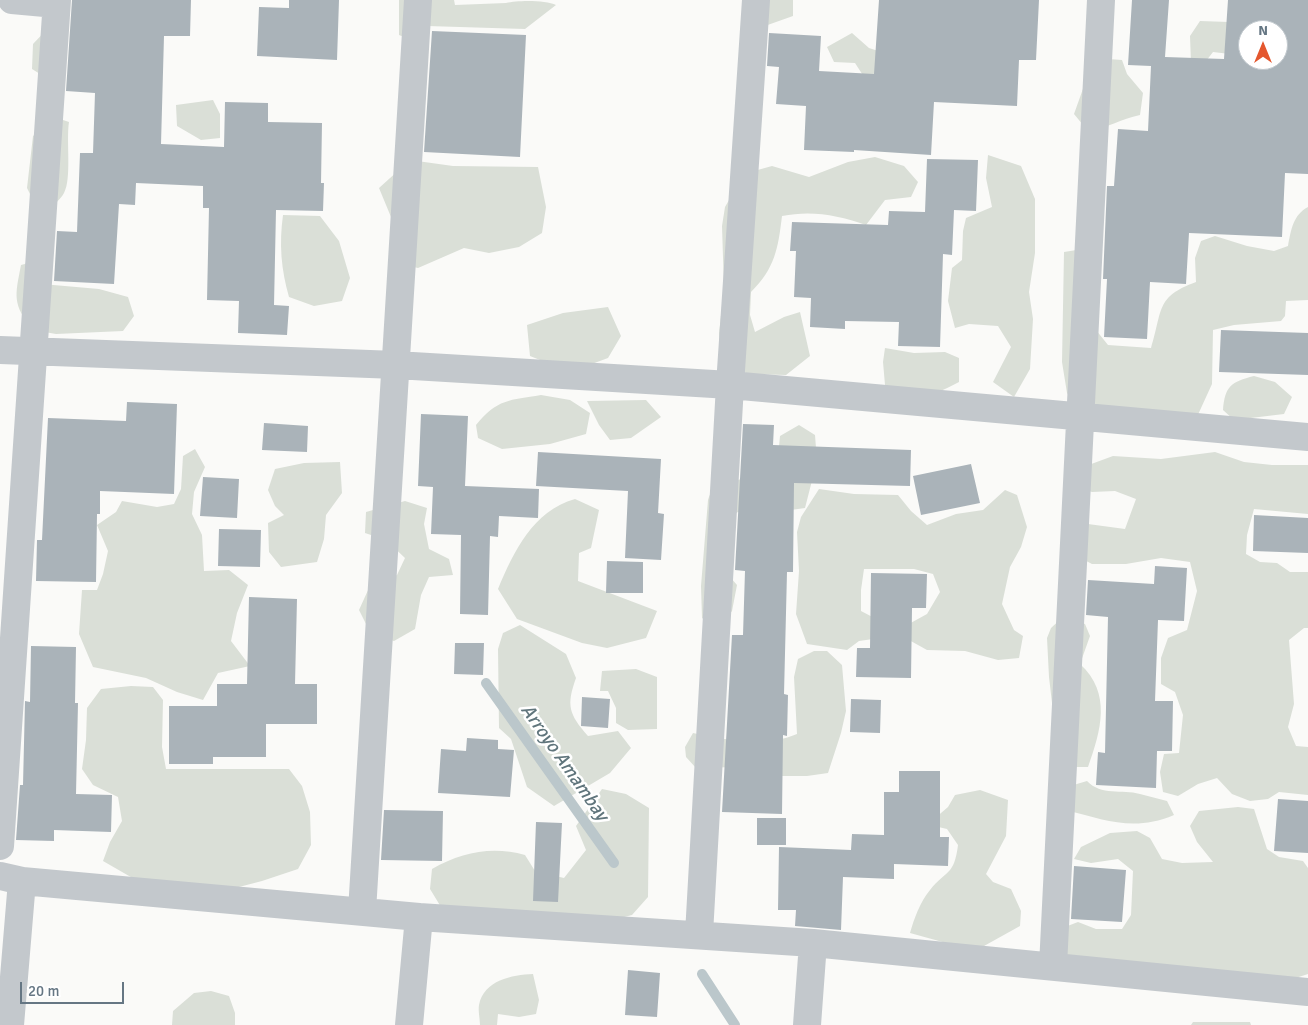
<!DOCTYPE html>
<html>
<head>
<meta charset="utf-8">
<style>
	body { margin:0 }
	#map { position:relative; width:1308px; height:1025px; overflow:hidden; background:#fafaf8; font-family:Signika,sans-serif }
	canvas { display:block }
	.north { position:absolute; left:1238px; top:20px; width:50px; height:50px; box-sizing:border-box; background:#fff; border:1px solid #c1c8cd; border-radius:50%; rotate:0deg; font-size:14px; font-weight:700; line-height:20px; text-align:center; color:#657683 }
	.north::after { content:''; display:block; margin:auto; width:18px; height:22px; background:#e4572e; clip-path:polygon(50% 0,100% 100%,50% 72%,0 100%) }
	.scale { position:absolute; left:20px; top:982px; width:104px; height:22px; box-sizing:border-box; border:2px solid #657683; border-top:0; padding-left:6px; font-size:15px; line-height:18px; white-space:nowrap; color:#657683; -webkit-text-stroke:4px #fff; paint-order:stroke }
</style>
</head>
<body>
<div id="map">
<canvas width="1308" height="1025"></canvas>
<div class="north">N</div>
<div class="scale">20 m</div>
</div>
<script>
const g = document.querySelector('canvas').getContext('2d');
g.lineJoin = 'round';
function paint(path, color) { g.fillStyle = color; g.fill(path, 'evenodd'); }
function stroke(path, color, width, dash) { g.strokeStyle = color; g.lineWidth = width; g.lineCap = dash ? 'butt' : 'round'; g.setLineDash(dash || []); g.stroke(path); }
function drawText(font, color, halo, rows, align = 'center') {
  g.font = font + ' Signika,sans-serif'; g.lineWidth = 5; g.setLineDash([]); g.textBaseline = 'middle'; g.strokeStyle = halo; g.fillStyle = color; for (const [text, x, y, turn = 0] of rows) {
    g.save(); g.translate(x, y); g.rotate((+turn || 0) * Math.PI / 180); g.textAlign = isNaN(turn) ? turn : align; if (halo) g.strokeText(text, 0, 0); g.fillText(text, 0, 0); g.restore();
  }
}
paint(new Path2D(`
	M57,0l-9,79 -16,-10 1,-25 18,-19z
	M399,0h55l1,5 51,-2c12,-3 40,-3 50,2l-31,24 -98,-3 -13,15 -15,-6z
	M747,0h46v16l-31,11z
	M1200,21l29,1 9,33 -25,-3 -10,13 -12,-2 -1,-27z
	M852,33l17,15 31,10 -34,22 -11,-17 -21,-1 -7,-15z
	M1094,58l28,2 5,14 16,19 -3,22c-19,4 -33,13 -52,16l-14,-17z
	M213,100l7,14v24l-19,2 -24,-14 -1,-21z
	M54,117l15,5c-3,18 3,57 -5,71 -3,6 -11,12 -16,17l-11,-2 -10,-20 6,-52z
	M988,155l33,11 14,33v54l-6,39 4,27 -3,50 -16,28 -21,-15 18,-35 -13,-21 -29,-2 -14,4 -7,-27 4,-33 10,-8 1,-29 3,-13 26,-11 -6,-29z
	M875,157l29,9 14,16 -7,15 -26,3 -19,25c-28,-10 -55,-15 -84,-9 -4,33 -7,52 -31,76l-1,23 5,17 29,-15 16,-5 10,44 -24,19 -35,-1 -30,-7 -2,-34 5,-44 -2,-63 3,-19 11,-19 18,-17 18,-5 37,11 39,-15z
	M410,160l43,6 85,1 8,40 -4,26 -23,14 -30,6 -25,-5 -46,20 -25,-6 -2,-45 -12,-29z
	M1308,207v93l-22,1 -1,15 -4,5 -47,4 -21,5 -1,54 -16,35 -115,-4 -14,-22 -5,-31 2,-110 25,-4 7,82 12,15 43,3c12,-38 4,-51 45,-66l-1,-24 6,-17 14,-5 32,10 27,5 14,-5c3,-16 5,-31 20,-39z
	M283,215l37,1 19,25 11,37 -8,23 -28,5 -25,-9c-8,-28 -10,-53 -6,-82z
	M40,260l2,24 57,5 29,8 6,19 -11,15 -67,3 -23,-4c-21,-26 -18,-34 -12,-65z
	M608,307l13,29 -13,22 -38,14 -40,-16 -3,-31 36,-12z
	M885,348l29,5 31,-1 14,6v24c-31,17 -42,17 -74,3l-2,-23z
	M1254,376l21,6 17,15 -8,17 -50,6 -11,-10c2,-24 8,-28 31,-34z
	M541,395l29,5 20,13 -4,21 -36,10 -48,5 -24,-11 -2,-13c21,-26 34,-25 65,-30z
	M646,400l15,17 -30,21 -21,2 -11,-15 -12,-24z
	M799,425l16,10 2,26 -12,47 -28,4h-39l-11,6 -3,52 13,15 -5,26 -9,13 -15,-1 -6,-5 -1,-32 7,-86c7,-21 16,-15 33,-21 13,-6 25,-15 37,-22l2,-21z
	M195,449l10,18 -11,25 -2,22 10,21 2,36 25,-1 19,15 -11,28 -6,28 19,25 -32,7 -15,27 -26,-8 -31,-14 -53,-11 -14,-33 3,-44h15l6,-16 5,-23 -11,-26 19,-13 6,-11 35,6 17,-3 7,-15 2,-33z
	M1215,452l29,10 28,3h36v49l-54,-5 -7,26 -1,19 14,8 17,1 13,9h18v56h-4l-15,12 5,64 -6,23 8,19 12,1v48l-29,-3 -11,7 -18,2 -18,-7 -15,-16 -19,6 -20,12 -15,-4 -3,-20 4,-18 15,-1 4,-38 -8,-23 -14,-8v-26l7,-20 19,-8 10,-39 -7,-29 -29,-4 -35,6h-34l-25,-13 21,-27 37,5 11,-30 -21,-8 -23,1 -15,-5 -2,-17 38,-14 48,3z
	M340,462l2,31 -16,22 -2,24 -7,23 -36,5 -12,-15 -1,-29 16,-8 -9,-9 -7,-16 7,-21 29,-6z
	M819,489l35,5 44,1 13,16 16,14 29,-11 27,-4 22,-20 12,5 10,32 -6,20 -11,20 -8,37 12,26 9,6 -4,22 -21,2 -33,-9 -38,-1 -18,-10 -2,-15 20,-11 13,-22 -7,-18 -19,-5h-50l-3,21v21l21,11 -2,16 -21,3 -12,9 -40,-6 -11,-30 3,-43 -2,-39 4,-15z
	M575,499l24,11 -8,38 -12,5 -1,28 79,30 -11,27 -39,10 -25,-5 -65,-24 -19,-30c16,-38 35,-78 77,-90z
	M405,501l22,7 -3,16 5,25 20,10 4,16 -24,2 -8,18 -6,34 -21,12 -23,-7 -12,-24 10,-22 28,-13 8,-17 -19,-18 -21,-7 1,-21z
	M1065,615l20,9 5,12 -10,28c32,29 21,67 8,103h-12l-24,-64 -3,-26 -2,-39 4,-10z
	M520,625l46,29 10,24c-10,28 -7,36 12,58l30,-5 13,17 -21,25 -56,33 -27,-19 -16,-48 -12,-11 -1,-79 5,-16z
	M814,651h13l15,14 4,46 -5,22 -13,40 -21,3h-35l-37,-9 -39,1 -10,-11 -1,-10 8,-14c31,7 74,14 104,1l-3,-57 4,-18z
	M636,669l21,8v52l-29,1 -12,-7v-15l-8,-17h-8l2,-20z
	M131,686l22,1 10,13 -1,47 4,22h123l13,17 8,26 1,33 -13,24 -36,12 -50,13 -76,-14 -33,-19 7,-19 12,-21 -4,-24 -25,-12 -11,-16 4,-29 1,-32 14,-19z
	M1087,781c14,15 35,8 53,13 9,2 18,5 27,7l7,14c-40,17 -69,5 -108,-5l4,-24z
	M602,789l24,5 23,14 -1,89 -16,18 -35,9 -156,-17 -11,-18 2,-20c30,-17 60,-23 93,-14l10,16 29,7 22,-28 -10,-24z
	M980,790l28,10 -2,36 -20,38 7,8 18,7 10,22 -1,15 -45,25 -65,-18c4,-14 10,-31 20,-43 17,-21 24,-14 28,-45l-11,-16 -13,-3v-7l14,-12 7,-12z
	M1238,807l16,2 13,40 12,8 24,4 5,7v106l-37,12 -204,-20 -10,-36 21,-8 18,7h26l9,-14 2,-44 -15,-12 -27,4 -17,-4 7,-12 29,-14 27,-2 13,7 12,21 20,4 31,-1 -16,-20 -7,-16 9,-15z
	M533,974l6,26 -3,14 -17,3 -21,-3 -1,11h-17c0,-6 -2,-14 -1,-20 5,-25 33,-30 54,-31z
	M211,991l18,5 6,17v12h-63l1,-14 21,-18z
	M1193,1022h57l1,3h-60z`), '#dadfd7');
stroke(new Path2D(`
	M486,683l128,180
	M702,974l33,51`), '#bbc7cb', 10);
paint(new Path2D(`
	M72,0h119l-1,36h-26l-3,108 63,3 1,-45 43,1v19l54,1 -1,60h3l-1,28 -47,-1 -2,95 15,1 -2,29 -49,-2 1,-32 -32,-1 2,-92h-6v-22l-67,-3 -1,22 -16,-1 -5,80 -60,-3 3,-50 20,1 3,-79h13l2,-60 -29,-2z
	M289,0h50l-2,60 -80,-4 2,-49 30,1z
	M879,0h160l-3,60h-17l-2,46 -83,-4 -3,53 -77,-5v2l-50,-2 2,-44 -30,-2 3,-37 -12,-1 2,-33 52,3 -2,35 55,3z
	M1132,0h37l-4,57 59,2 4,-59h80v174l-23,-1 -3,64 -93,-4 -3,51 -36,-2 -3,57 -43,-2 3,-58h-4l4,-93h7l4,-57 30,2 3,-65 -23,-1zM1248,30h30v30h-30z
	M432,31l94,4 -6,122 -96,-5z
	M927,159l51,1 -2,51 -22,-1 -2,45 -9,-1 -3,93 -42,-1 1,-24 -54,-1v8l-35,-2 1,-29 -17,-1 2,-46h-6l2,-29 96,3 1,-14 36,1z
	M1221,330l87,3v42l-89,-3z
	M127,402l50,2 -3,90 -74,-3v23h-3l-1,68 -60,-1 1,-41h5l6,-122 78,3z
	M421,414l47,2 -3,70 74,3 -1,29 -39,-2 -1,21 -8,-1 -2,79 -28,-1 1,-79 -30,-1 2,-47 -15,-1z
	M264,423l44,3 -1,26 -45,-2z
	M743,424l31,1 -1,20 138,5 -1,36 -116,-3 -1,89h-6l-3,122 4,1 -1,41 -4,-1 -1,79 -60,-2 10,-177h11l2,-64 -10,-1z
	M538,452l123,7 -3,54 6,1 -3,46 -36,-2 3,-67 -92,-5z
	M971,464l9,39 -59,12 -8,-39z
	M203,477l36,2 -2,39 -37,-2z
	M1254,515l54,3v35l-55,-2z
	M219,529l42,1 -1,37 -42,-1z
	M607,561l36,1v31h-37z
	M1155,566l32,2 -3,53 -26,-1 -3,81h18l-1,50h-15l-1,37 -60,-3 2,-33 7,1 3,-136 -22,-2 2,-35 66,4z
	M871,573l56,1 -1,34h-14l-1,70 -55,-1 1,-29h13z
	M249,597l48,2 -2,85h22v40h-51v33h-53v7h-44v-58h48v-22h30z
	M455,643h29l-1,32 -29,-1z
	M31,646l45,1 -1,56h3l-2,91 36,1 -1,37 -57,-2v11l-38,-1 4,-55h3l2,-84 5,1z
	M582,697l28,2 -2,29 -27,-2z
	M851,699l30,1 -1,33 -30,-1z
	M467,738l31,2v9l16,1 -4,47 -72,-4 3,-44 25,2z
	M899,771h41v66h9l-1,29 -54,-2v15l-51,-2 -2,53 -46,-4 1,-16h-18l1,-63 72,3 1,-16 32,1v-43h15z
	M1278,799l30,2v52l-34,-2z
	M384,810l59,1 -1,50 -61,-1z
	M757,818h29v27h-29z
	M536,822l26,1 -4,79 -25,-1z
	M1074,866l52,4 -4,52 -51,-3z
	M628,970l32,3 -3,44 -32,-2z`), '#aab3b9');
stroke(new Path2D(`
	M12,0l44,4
	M0,350l396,15 334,20 578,52
	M0,846l57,-846
	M0,876l22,5 397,36 394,26 495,49
	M362,911l56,-911
	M699,934l31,-549 26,-385
	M1053,966l48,-966
	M10,1025l12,-144
	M409,1025l10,-108
	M807,1025l6,-82`), '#c3c8cc', 28);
drawText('italic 19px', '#60757c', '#fff', [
	["Arroyo Amambay",564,763,55]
]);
</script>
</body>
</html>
